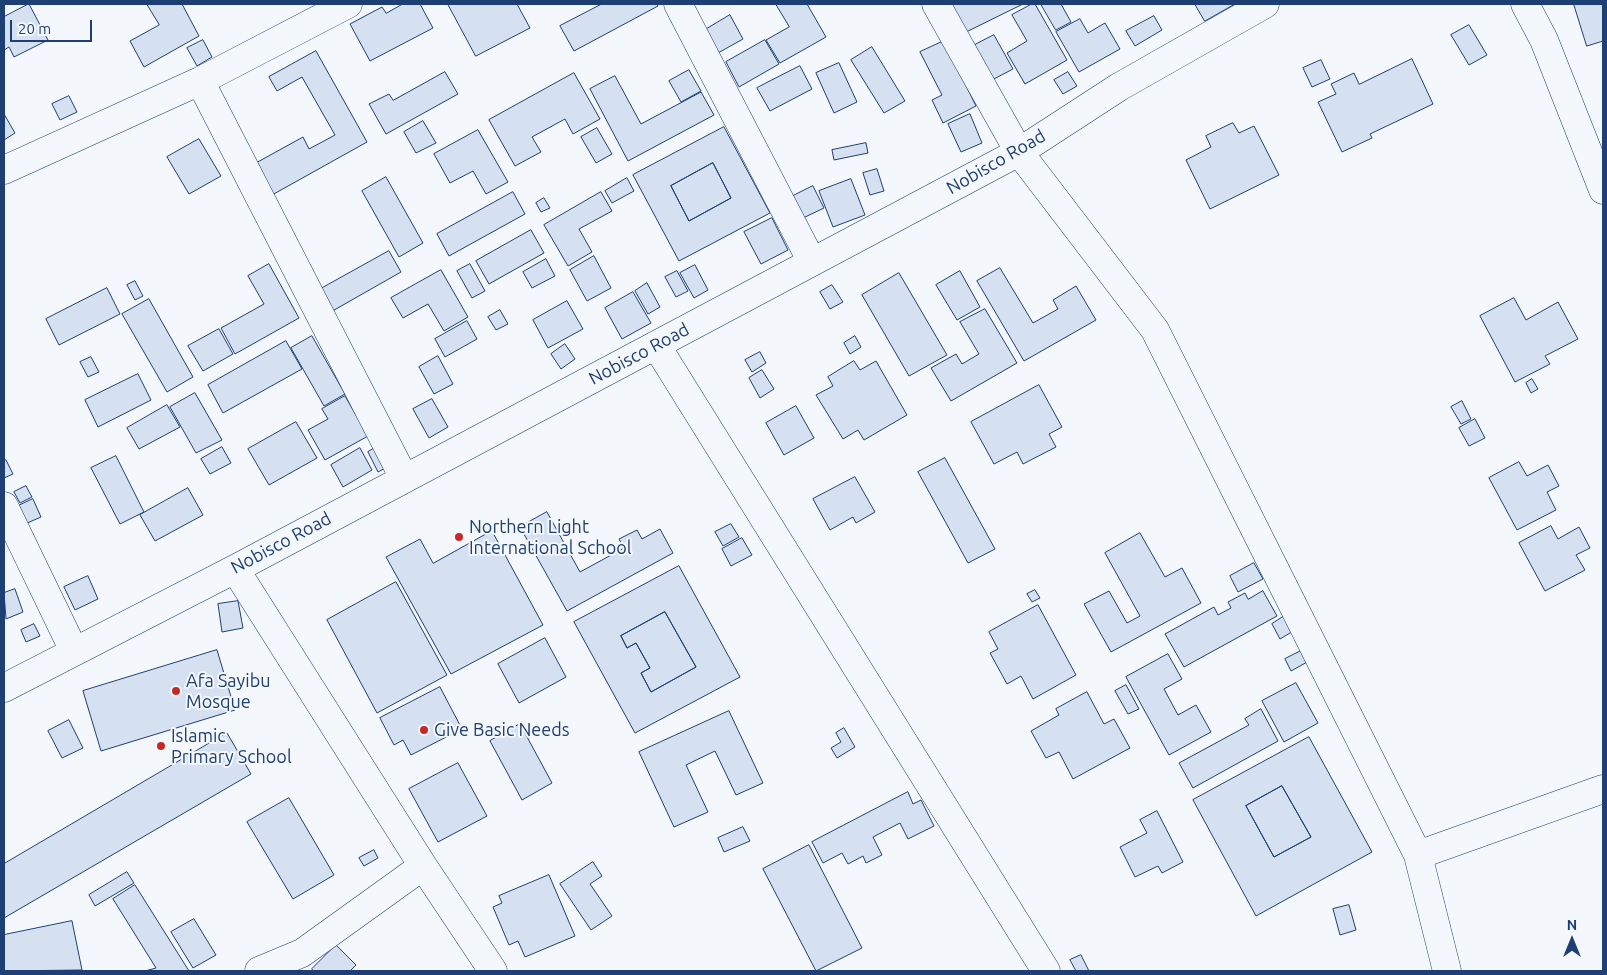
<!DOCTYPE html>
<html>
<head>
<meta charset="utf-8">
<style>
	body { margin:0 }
	#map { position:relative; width:1607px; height:975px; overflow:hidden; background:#f4f7fb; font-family:Ubuntu,sans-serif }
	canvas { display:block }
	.frame { position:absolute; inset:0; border:5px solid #1d3f73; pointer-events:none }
	.north { position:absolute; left:1547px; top:915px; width:50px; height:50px; -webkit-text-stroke:4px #f4f7fb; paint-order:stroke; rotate:0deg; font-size:14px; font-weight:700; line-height:20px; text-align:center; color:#1d3f73 }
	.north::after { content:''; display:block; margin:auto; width:18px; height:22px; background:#1d3f73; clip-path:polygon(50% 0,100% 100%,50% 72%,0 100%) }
	.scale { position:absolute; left:10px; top:20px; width:82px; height:22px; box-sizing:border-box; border:2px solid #1d3f73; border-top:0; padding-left:6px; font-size:15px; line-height:18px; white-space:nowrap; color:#1d3f73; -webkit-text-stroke:4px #f4f7fb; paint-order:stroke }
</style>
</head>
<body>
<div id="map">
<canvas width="1607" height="975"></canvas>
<div class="frame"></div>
<div class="north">N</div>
<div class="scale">20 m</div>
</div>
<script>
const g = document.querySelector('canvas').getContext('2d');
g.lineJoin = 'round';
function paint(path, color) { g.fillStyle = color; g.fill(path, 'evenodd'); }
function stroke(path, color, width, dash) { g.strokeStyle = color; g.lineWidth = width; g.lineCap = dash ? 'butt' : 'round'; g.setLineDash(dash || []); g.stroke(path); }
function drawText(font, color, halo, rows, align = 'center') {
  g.font = font + ' Ubuntu,sans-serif'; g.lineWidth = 4; g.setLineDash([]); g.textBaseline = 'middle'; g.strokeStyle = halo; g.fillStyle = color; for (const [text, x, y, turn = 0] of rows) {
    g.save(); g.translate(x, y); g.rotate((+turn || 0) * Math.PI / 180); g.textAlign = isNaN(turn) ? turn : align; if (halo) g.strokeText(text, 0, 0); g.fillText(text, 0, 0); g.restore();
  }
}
const building = new Path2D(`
	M29,4l19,36 -34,17 -5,-10 -5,3v-33z
	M147,4h35l17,32 -55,31 -14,-26 29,-16z
	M403,4h17l13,24 -63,33 -20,-37 32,-17 4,6z
	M448,4h69l13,24 -54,28z
	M602,4h55l1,2 -84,45 -14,-25z
	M776,4h31l19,33 -46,26 -14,-23 23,-13z
	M947,4h76l-61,30z
	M1032,4h3l32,56 -42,24 -18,-31 20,-12 -15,-26z
	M1041,4h20l10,18 -15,8z
	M1195,4h40l-30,17z
	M1574,4h29v37l-16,5z
	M730,15l13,24 -25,14 -13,-23z
	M1154,16l8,14 -27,16 -9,-15z
	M1080,19l8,14 17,-10 15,26 -41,23 -23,-40z
	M1469,25l18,30 -18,10 -18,-30z
	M994,35l19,34 -23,12 -19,-34z
	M203,40l9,17 -15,9 -10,-18z
	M765,40l14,24 -40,23 -13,-25z
	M944,41l32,65 -33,17 -11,-23 10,-5 -22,-43z
	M872,47l33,54 -21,12 -33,-53z
	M316,51l51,91 -95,53 -18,-31 49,-27 6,12 26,-14 -33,-58 -25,14 -8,-14z
	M1412,59l21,45 -63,30 2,4 -30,14 -24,-50 18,-8 -5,-10 23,-11 5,11z
	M1321,60l9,19 -18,8 -9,-19z
	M839,63l18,39 -23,11 -18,-40z
	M800,66l12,23 -42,22 -13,-23z
	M689,70l12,21 -20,11 -12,-21z
	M445,72l13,22 -72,40 -17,-30 20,-10 4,6z
	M1068,72l9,14 -14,8 -9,-14z
	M574,73l26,46 -27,15 -8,-15 -33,18 9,15 -26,14 -26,-46z
	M615,76l26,48 60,-32 13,23 -86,46 -38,-72z
	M69,96l8,16 -17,8 -8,-16z
	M4,114l11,19 -11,7z
	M970,114l12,29 -21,9 -13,-28z
	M423,121l13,22 -20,10 -12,-21z
	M1233,123l6,10 15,-7 25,49 -69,34 -24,-49 25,-13 -5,-11z
	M724,127l46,86 -91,48 -46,-86zM713,163l18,35 -42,23 -18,-35z
	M597,128l15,26 -16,9 -15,-26z
	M478,130l30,52 -22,12 -13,-23 -23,12 -16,-29z
	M199,139l22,37 -32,18 -22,-37z
	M866,143l2,10 -34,7 -2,-10z
	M713,163l18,35 -42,23 -18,-35z
	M877,169l7,22 -14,4 -7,-22z
	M386,177l37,66 -24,14 -37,-66z
	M627,178l7,13 -22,12 -7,-12z
	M851,179l14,36 -32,12 -14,-36z
	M813,186l11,22 -21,10 -10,-22z
	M513,192l12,22 -76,42 -12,-22z
	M601,192l11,19 -33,18 13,23 -24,14 -24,-41z
	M544,198l6,10 -9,4 -5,-9z
	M772,218l16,32 -27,14 -17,-32z
	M531,230l13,23 -55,31 -13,-23z
	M389,251l12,21 -72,41 -12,-22z
	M594,256l17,32 -24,13 -17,-31z
	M546,259l9,17 -23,12 -9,-16z
	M269,264l30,54 -64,36 -14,-26 43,-24 -16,-28z
	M470,264l15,27 -13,7 -15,-27z
	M695,265l13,25 -14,8 -14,-25z
	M1000,268l33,55 25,-14 -5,-9 23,-14 20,34 -72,41 -47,-80z
	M441,270l27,47 -24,14 -16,-27 -25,14 -12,-20z
	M677,271l11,20 -12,6 -11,-20z
	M960,271l20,36 -23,13 -21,-35z
	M899,273l48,82 -38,21 -47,-81z
	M135,281l8,15 -8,4 -8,-15z
	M647,283l13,24 -12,7 -13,-23z
	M832,285l11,17 -13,7 -10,-17z
	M107,288l13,26 -61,31 -13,-26z
	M633,292l18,31 -29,16 -17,-31z
	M1514,298l12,22 32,-18 20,37 -33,17 5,8 -35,18 -35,-66z
	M149,299l44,78 -26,15 -45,-78z
	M567,301l16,28 -35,19 -15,-28z
	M985,309l32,54 -66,38 -20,-33 25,-14 6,10 17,-10 -19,-32z
	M500,310l8,14 -12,6 -8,-13z
	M467,321l10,18 -32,18 -10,-18z
	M219,329l14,25 -30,17 -15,-25z
	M312,336l33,58 -21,12 -33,-58z
	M855,336l6,11 -11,7 -6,-11z
	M286,341l16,28 -79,44 -15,-28z
	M565,344l10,15 -14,10 -10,-15z
	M760,352l6,11 -14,9 -7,-12z
	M438,356l15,28 -19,10 -15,-27z
	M91,357l8,15 -11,5 -8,-15z
	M854,361l6,9 16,-9 31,54 -43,25 -6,-10 -15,9 -27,-44 17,-9 -5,-9z
	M762,370l12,19 -14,9 -11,-20z
	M138,374l13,26 -53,27 -13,-27z
	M1532,379l6,10 -7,4 -5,-10z
	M1039,385l23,42 -13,7 7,13 -33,17 -6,-12 -23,12 -23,-42z
	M195,393l27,47 -26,13 -26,-46z
	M345,396l23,40 -43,24 -17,-30 20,-11 -6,-10z
	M432,399l16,28 -19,11 -16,-29z
	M1462,401l9,18 -10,5 -10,-17z
	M167,405l13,22 -41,22 -12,-21z
	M796,406l18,32 -30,17 -18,-32z
	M1475,419l10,19 -16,8 -10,-18z
	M296,422l21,36 -48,27 -21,-36z
	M378,446l11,20 -11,6 -10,-20z
	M222,447l9,16 -21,11 -9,-15z
	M360,448l12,22 -29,17 -12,-22z
	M116,456l28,56 -24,12 -29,-56z
	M945,458l50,91 -27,14 -50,-91z
	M6,460l7,14 -9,4v-17z
	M1519,462l8,14 21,-11 11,21 -12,6 9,18 -39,20 -28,-52z
	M855,477l20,35 -19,11 -3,-6 -23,13 -17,-31z
	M26,486l6,11 -12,6 -6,-11z
	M188,488l15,27 -48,26 -15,-26z
	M33,499l8,18 -16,7 -9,-17z
	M547,512l33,60 44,-24 -5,-9 18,-9 5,9 18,-10 13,24 -106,58 -47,-84z
	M731,524l8,13 -16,9 -8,-14z
	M1551,526l7,13 21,-12 11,21 -14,7 9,15 -40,21 -26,-48z
	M492,531l51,94 -92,49 -65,-117 34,-18 13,24z
	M1140,533l25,44 17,-9 19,35 -90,49 -27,-48 25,-13 18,32 13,-7 -35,-63z
	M742,538l10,17 -21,11 -9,-17z
	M1254,563l9,16 -25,13 -8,-16z
	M679,566l61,111 -105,56 -61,-111zM665,612l31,55 -45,25 -10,-19 9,-5 -14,-25 -9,5 -6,-12z
	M88,576l10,23 -23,11 -11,-23z
	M396,582l51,93 -70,38 -50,-93z
	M15,589l8,23 -17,7 -2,-26z
	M1035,590l5,8 -8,4 -5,-8z
	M1263,591l14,25 -93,51 -19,-33 49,-27 4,8 13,-7 -3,-6 17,-9 3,6z
	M238,601l5,27 -21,4 -4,-28z
	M1038,605l38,70 -43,24 -12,-23 -14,8 -17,-31 8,-4 -9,-17z
	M665,612l31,55 -45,25 -10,-19 9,-5 -14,-25 -9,5 -6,-12z
	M1286,615l9,15 -15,9 -8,-15z
	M34,624l6,12 -14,6 -5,-12z
	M545,638l21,39 -47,26 -21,-39z
	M217,650l18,60 -134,41 -18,-60z
	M1303,650l6,11 -18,10 -6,-12z
	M1168,654l14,25 -18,10 14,26 18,-10 15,27 -42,23 -43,-78z
	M1296,683l22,40 -34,19 -22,-41z
	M1126,685l13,24 -11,5 -13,-23z
	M440,687l22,42 -51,26 -8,-15 -9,5 -14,-27z
	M1087,692l17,32 10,-5 16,29 -57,31 -14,-27 -13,6 -15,-27 28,-16 -3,-6z
	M1261,709l17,32 -85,47 -14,-25 70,-38 -4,-6z
	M729,711l34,72 -27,12 -21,-44 -29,14 22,47 -34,15 -35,-75z
	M69,720l14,28 -21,10 -14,-27z
	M520,724l32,59 -30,17 -32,-59z
	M844,728l11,19 -18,11 -6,-10 10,-6 -5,-9z
	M227,733l24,41 -247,144v-54z
	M1309,737l63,115 -116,64 -63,-116zM1282,786l29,51 -37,20 -28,-51z
	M458,763l29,53 -49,26 -29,-53z
	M1282,786l29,51 -37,20 -28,-51z
	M908,792l5,12 8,-4 13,26 -26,13 -8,-16 -27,14 9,18 -16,8 -3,-7 -15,8 -6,-11 -19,10 -11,-21z
	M289,798l45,77 -41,24 -46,-77z
	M1157,811l26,51 -21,11 -4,-7 -23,11 -15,-30 27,-14 -7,-13z
	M743,827l7,14 -26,11 -6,-14z
	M809,845l53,103 -46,23 -53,-102z
	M374,850l4,8 -14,8 -5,-8z
	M593,862l9,14 -12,8 22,32 -21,14 -31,-46z
	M127,872l7,11 -39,23 -6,-11z
	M549,875l26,61 -50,21 -7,-16 -9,4 -16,-38 9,-4 -3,-7z
	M135,885l54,86h-44l11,-3 -43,-69z
	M1349,905l7,25 -16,5 -7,-26z
	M194,919l22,36 -23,13 -22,-36z
	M72,921l10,49 -78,1v-36z
	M336,945l20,20 -6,6h-37l-1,-2z
	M1081,955l8,16h-13l-6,-11z`);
paint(building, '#d5e0f0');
stroke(building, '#1d3f73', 1);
const minor = new Path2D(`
	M678,4l134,258
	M936,4l83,148 136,178 263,525 29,116
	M1525,4l19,36 59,150
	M200,81l204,397
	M4,170l196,-89 148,-77
	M656,345l390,626
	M4,506l70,145
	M235,569l188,297 70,105
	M4,688l231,-119 784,-417 100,-65 146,-83
	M1418,855l185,-66
	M259,971l43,-18 121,-87`);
stroke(minor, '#1d3f73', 29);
stroke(minor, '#f4f7fb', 28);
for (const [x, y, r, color] of [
	[459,537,5,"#c62828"],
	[176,691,5,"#c62828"],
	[424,730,5,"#c62828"],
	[161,746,5,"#c62828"]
]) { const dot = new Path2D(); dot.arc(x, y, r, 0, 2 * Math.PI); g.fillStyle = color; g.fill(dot); stroke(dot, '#f4f7fb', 2); }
drawText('18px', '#1d3f73', '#f4f7fb', [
	["Nobisco Road",996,162,-30],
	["Nobisco Road",639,354,-28],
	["Nobisco Road",281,543,-28]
]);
drawText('18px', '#1d3f73', '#f4f7fb', [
	["Northern Light",469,527],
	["International School",469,548],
	["Afa Sayibu",186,681],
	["Mosque",186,702],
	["Give Basic Needs",434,730],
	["Islamic",171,736],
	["Primary School",171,757]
], 'left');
</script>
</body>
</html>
